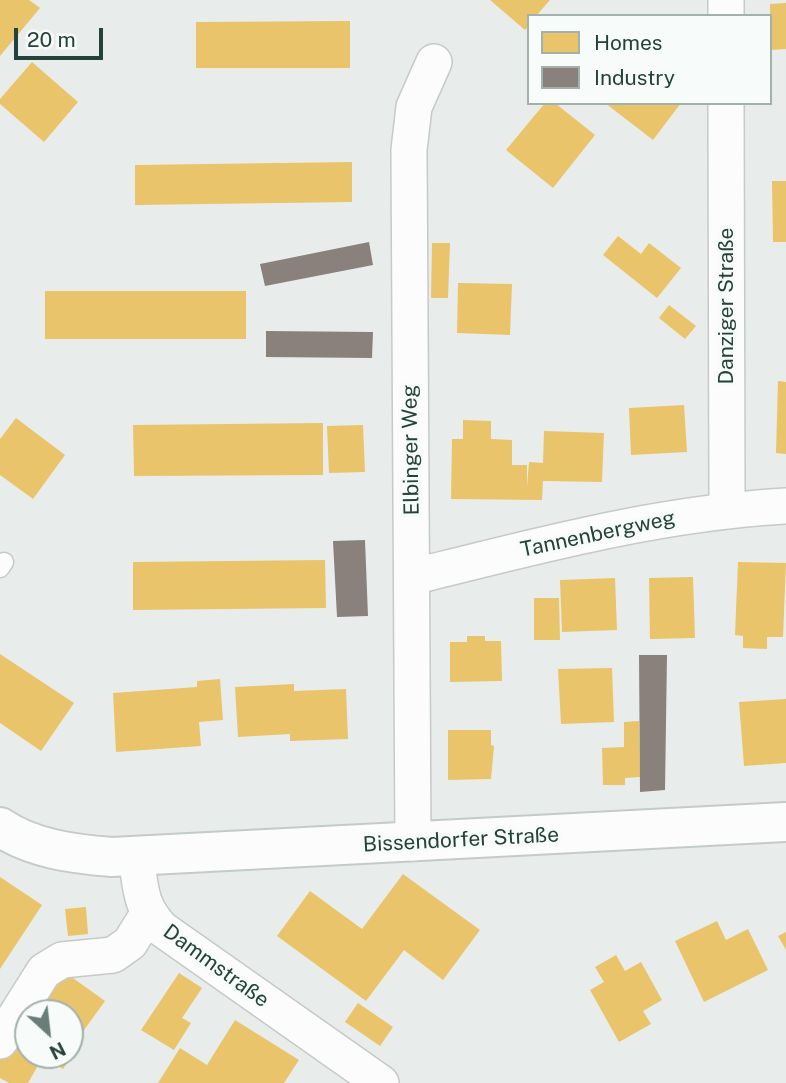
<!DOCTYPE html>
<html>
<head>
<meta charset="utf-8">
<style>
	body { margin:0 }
	#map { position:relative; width:786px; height:1083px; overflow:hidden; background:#e8edeb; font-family:"Public Sans",sans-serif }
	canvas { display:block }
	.legend { position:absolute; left:527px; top:14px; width:245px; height:91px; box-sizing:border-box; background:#f7fbf9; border:2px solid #a3b1ad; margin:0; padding:9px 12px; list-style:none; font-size:21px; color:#24423a }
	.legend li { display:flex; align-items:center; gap:14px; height:35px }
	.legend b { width:35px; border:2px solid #a3b1ad }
	.north { position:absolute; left:14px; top:999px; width:70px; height:70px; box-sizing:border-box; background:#f7fbf9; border:2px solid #a3b1ad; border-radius:50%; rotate:153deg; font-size:19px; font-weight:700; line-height:28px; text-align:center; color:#24423a }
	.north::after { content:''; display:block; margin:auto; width:24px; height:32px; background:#697e78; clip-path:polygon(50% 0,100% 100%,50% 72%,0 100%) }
	.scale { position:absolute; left:14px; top:28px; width:89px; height:32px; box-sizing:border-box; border:4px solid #24423a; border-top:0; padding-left:9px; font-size:21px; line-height:24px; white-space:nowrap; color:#24423a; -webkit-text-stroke:5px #f7fbf9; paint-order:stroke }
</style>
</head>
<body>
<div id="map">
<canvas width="786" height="1083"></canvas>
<ul class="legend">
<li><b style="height:19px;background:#e9c46a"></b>Homes</li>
<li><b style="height:19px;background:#8a817c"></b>Industry</li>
</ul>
<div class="north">N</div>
<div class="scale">20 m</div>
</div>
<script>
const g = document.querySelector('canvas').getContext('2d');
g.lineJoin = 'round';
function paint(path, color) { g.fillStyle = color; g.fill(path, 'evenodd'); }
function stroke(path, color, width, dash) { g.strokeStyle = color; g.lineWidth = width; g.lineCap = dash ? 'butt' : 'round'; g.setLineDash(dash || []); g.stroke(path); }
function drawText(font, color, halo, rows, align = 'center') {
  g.font = font + ' "Public Sans",sans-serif'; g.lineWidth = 7; g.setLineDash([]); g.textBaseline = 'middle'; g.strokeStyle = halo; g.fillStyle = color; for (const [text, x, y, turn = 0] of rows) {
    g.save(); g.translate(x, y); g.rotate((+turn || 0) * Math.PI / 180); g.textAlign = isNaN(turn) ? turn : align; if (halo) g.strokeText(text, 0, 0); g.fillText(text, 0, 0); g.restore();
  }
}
paint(new Path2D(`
	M0,0h29l11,8 -40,48z
	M490,0h60l-14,16h-7v9l-4,5z
	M786,3v46l-15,1 -1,-46z
	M350,21v47h-154v-46z
	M32,62l46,40 -34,40 -44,-38v-5z
	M545,103h10l40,32 -42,53 -47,-38z
	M605,103h76l-28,37z
	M352,162v40l-217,3v-40z
	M772,181h14v61h-13z
	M618,236l23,18 8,-11 32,25 -24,30 -54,-43z
	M432,243h18l-2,55h-17z
	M458,283l54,1 -2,51 -53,-2z
	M45,291h201v48h-201z
	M669,305l27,21 -11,13 -26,-21z
	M778,381l8,1v72l-10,-1z
	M684,405l3,47 -56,3 -2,-47z
	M16,418l49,37 -32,44 -33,-24v-36z
	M463,420l28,1v18l21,1v25h15v22l2,-25 14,1 1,-32 60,2 -2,49 -59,-1 -1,19 -91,-1 1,-60h11z
	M323,423v52l-189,1 -1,-51z
	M363,425l2,47 -36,1 -2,-47z
	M325,560l1,48 -193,2v-48z
	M738,562l48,1 -3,74h-16v12l-24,-1v-12l-8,-1z
	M693,577l2,61 -45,1 -1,-61z
	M615,578l2,52 -55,2 -2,-52z
	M534,598h25l1,42h-26z
	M467,636h18v5h16l1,40 -52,1v-40h17z
	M0,654l74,49 -33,48 -41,-28z
	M612,668l2,54 -53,2 -3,-55z
	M220,679l3,41 -24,2 2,24 -85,6 -3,-59 84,-6v-6z
	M294,684v7l52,-2 2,50 -58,2v-7l-52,3 -3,-50z
	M786,699v64l-42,3 -5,-64z
	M639,721l1,56 -15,1v7h-22l-1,-37 22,-1v-25z
	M448,730h43v15l3,1 -3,33 -43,1z
	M403,874l77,56 -37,50 -39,-30 -38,51 -89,-65 33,-45 52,38z
	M0,877l42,28 -42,64z
	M86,907l2,27 -20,2 -3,-27z
	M717,921l9,19 22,-11 20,41 -64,32 -29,-61z
	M786,932v18l-8,-14z
	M616,955l9,16 16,-9 21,38 -19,11 8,13 -32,18 -29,-52 14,-8 -9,-15z
	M66,973l39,28 -26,36 4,3 -20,29 -20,-14h27v-42h-27l-4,-3z
	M179,973l23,15 -20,30 9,5 -17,27 -33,-20z
	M358,1003l35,24 -13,19 -35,-24z
	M235,1020l64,40 -15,23h-126l22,-35 27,17z
	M6,1041l34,21 -12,21h-19l-9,-5v-25z`), '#e9c46a');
paint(new Path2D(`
	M369,242l4,23 -108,21 -5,-22z
	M266,331l107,1 -1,26 -106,-1z
	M365,540l3,76 -31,1 -4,-76z
	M639,655h28l-2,135 -25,2z`), '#8a817c');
const service = new Path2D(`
	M0,568l4,-6`);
const minor = new Path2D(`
	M726,0v16
	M726,103l1,406
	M412,577c124,-31 247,-64 374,-71
	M413,843l-4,-693 5,-43 20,-45
	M136,856c5,31 3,50 26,73l219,154
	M0,1041l44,-70 18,-11 51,-5 17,-12 18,-29`);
const secondary = new Path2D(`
	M0,827c32,22 74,27 112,30l674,-35`);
stroke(service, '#c5cac8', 21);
stroke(minor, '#c5cac8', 38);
stroke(secondary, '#c3cbc8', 42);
stroke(service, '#fcfcfc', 18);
stroke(minor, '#fcfcfc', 35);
stroke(secondary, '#fcfcfc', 38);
drawText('21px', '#24423a', '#f7fbf9', [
	["Danziger Straße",727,306,-90],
	["Elbinger Weg",411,450,-91],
	["Tannenbergweg",598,534,-12],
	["Bissendorfer Straße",461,840,-3],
	["Dammstraße",216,966,36]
]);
</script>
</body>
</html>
